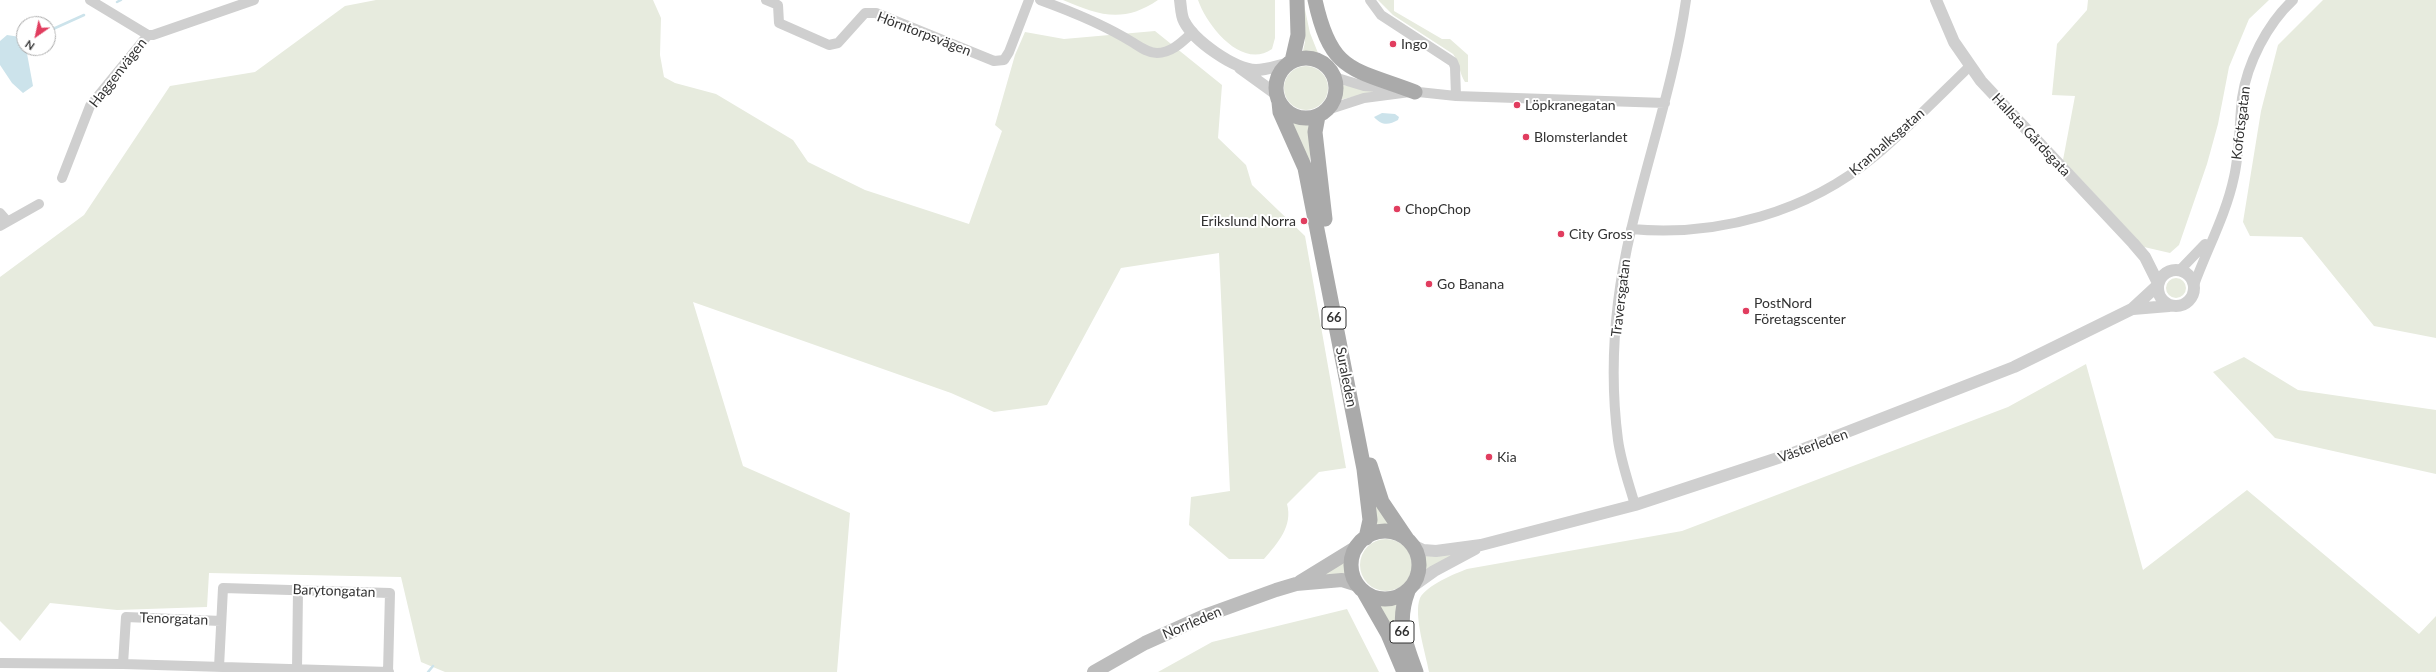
<!DOCTYPE html>
<html>
<head>
<meta charset="utf-8">
<style>
	body { margin:0 }
	#map { position:relative; width:2436px; height:672px; overflow:hidden; background:#fff; font-family:Lato,sans-serif }
	canvas { display:block }
	.north { position:absolute; left:16px; top:16px; width:40px; height:40px; box-sizing:border-box; background:#fff; border:1px solid #adadad; border-radius:50%; rotate:214deg; font-size:11px; font-weight:700; line-height:16px; text-align:center; color:#323232 }
	.north::after { content:''; display:block; margin:auto; width:14px; height:18px; background:#e13d5f; clip-path:polygon(50% 0,100% 100%,50% 72%,0 100%) }
</style>
</head>
<body>
<div id="map">
<canvas width="2436" height="672"></canvas>
<div class="north">N</div>
</div>
<script>
const g = document.querySelector('canvas').getContext('2d');
g.lineJoin = 'round';
function paint(path, color) { g.fillStyle = color; g.fill(path, 'evenodd'); }
function stroke(path, color, width, dash) { g.strokeStyle = color; g.lineWidth = width; g.lineCap = dash ? 'butt' : 'round'; g.setLineDash(dash || []); g.stroke(path); }
function drawText(font, color, halo, rows, align = 'center') {
  g.font = font + ' Lato,sans-serif'; g.lineWidth = 4; g.setLineDash([]); g.textBaseline = 'middle'; g.strokeStyle = halo; g.fillStyle = color; for (const [text, x, y, turn = 0] of rows) {
    g.save(); g.translate(x, y); g.rotate((+turn || 0) * Math.PI / 180); g.textAlign = isNaN(turn) ? turn : align; if (halo) g.strokeText(text, 0, 0); g.fillText(text, 0, 0); g.restore();
  }
}
paint(new Path2D(`
	M376,0h277l8,18 -1,37 4,22 11,6 41,11 77,46 15,22 57,28 104,34 33,-93 -7,-6 20,-70 10,-23 39,7 91,-8 67,54 -4,53 28,27 6,20 53,51 41,232 -27,4 -32,32c6,22 -9,39 -23,55h-35l-40,-34 2,-28 39,-6 -11,-238 -98,15 -74,137 -53,7 -43,-19 -258,-91 50,164 107,47 -13,159h-392l-24,-10 -20,-85 -192,-4 -2,34 -90,3 -67,-7 -30,38 -20,-20v-344l84,-62 86,-129 85,-14 90,-66z
	M1063,0h95c-35,24 -60,15 -95,0z
	M1198,0h77v38l-3,11c-30,21 -65,-23 -74,-49z
	M1378,0h16v11l48,28h8l18,16v27h-3c-6,-9 -5,-19 -12,-28l-60,-39z
	M2088,0h181l-20,19 -20,48 -11,57 -11,40 -28,81 -9,8 -26,-6 -81,-87 12,-64 -23,-1 5,-51 30,-34z
	M2323,0h113v338l-62,-12 -72,-89 -52,-1 -7,-14 18,-111 17,-66z
	M1303,5h1l6,28 8,20 -15,-2 2,-9z
	M1284 88a22 22 0 1 1 44 0a22 22 0 1 1-44 0Z
	M1343,85l29,5v2l-32,8z
	M1288,120l22,4v38z
	M2166 288a10 10 0 1 1 20 0a10 10 0 1 1-20 0Z
	M2244,357l54,33 138,20v64l-161,-36 -62,-66z
	M2086,364l57,206 104,-80 172,144 17,-18v56h-1007c-3,-18 -16,-57 -9,-74 7,-13 34,-24 47,-29l215,-38 326,-124z
	M1370,490l21,36 -17,1z
	M1360 565a26 26 0 1 1 52 0a26 26 0 1 1-52 0Z
	M1456,553l-31,18 -1,-16z
	M1346,559l1,17 -31,3z
	M1397,603l-2,17 3,14 -2,1 -18,-31z
	M1347,609l32,63h-221l54,-30z`), '#e7ebde');
paint(new Path2D(`
	M7,35l13,2 4,11h2l7,38 -10,7 -11,-10 -12,-18v-24z
	M1382,113l13,1 4,3 -1,3c-9,5 -16,6 -24,-3z`), '#cce3eb');
stroke(new Path2D(`
	M117,2l4,-2
	M48,42l3,-1 2,-12 31,-14
	M428,672l5,-6`), '#cce3eb', 2.5);
stroke(new Path2D(`
	M90,0l58,35h5l101,-35
	M766,0l12,5 1,18 50,22 9,-2 27,-30h11l118,48 10,-1 5,-8 20,-52
	M1040,0c33,12 63,24 92,42 8,5 16,11 25,11 15,0 26,-12 36,-21
	M1370,0l11,15 72,47 2,5 1,29
	M1334,77l30,9 27,2
	M1409,91l47,5 209,7
	M1327,110l37,-12 46,-6
	M62,178l28,-72 58,-71
	M0,213l7,8
	M0,226l39,-22
	M1631,229c87,8 177,-17 244,-73 33,-28 64,-60 95,-90
	M2180,270l25,-26
	M2194,285c13,-36 32,-70 40,-108 6,-26 5,-53 8,-79 5,-34 25,-74 51,-98
	M1635,505c-6,-21 -14,-43 -17,-65 -9,-69 -3,-142 13,-210 18,-77 44,-152 55,-230
	M0,663l123,1 266,8
	M123,664l3,-47 95,4
	M219,667l4,-79 167,5 -2,79
	M297,670l1,-80`), '#cfcfcf', 10);
stroke(new Path2D(`
	M1180,0c1,6 1,16 4,21 10,20 50,48 72,49 10,0 21,-4 30,-6
	M1936,0l18,42 27,39 152,162 12,14 13,26
	M1240,68l36,26
	M2158 288a18 18 0 1 1 36 0a18 18 0 1 1-36 0Z
	M2133,309l36,-3
	M1412,545l11,5 13,1 45,-6 154,-40 158,-52 221,-86 118,-58 26,-24
	M1413,586l21,-15 41,-22`), '#cfcfcf', 12);
stroke(new Path2D(`
	M1300,582l57,-35
	M1094,672l51,-29 62,-28 69,-25 20,-6 46,-4 16,5`), '#bcbcbc', 14);
stroke(new Path2D(`
	M1315,0c16,73 37,68 100,92
	M1276 88a30 30 0 1 1 60 0a30 30 0 1 1-60 0Z
	M1292,61l6,-26 -1,-35
	M1279,102l1,10 25,56 8,41 51,260 6,51 -4,18
	M1318,116l-3,16 10,87
	M1370,465l12,37 25,37
	M1351 565a34 34 0 1 1 68 0a34 34 0 1 1-68 0Z
	M1408,591c-12,32 -3,50 8,81
	M1364,592l24,42 16,38`), '#aaa', 15);
for (const [x, y, r, color] of [
	[1393,44,4,"#e13d5f"],
	[1517,105,4,"#e13d5f"],
	[1526,137,4,"#e13d5f"],
	[1397,209,4,"#e13d5f"],
	[1304,221,4,"#e13d5f"],
	[1561,234,4,"#e13d5f"],
	[1429,284,4,"#e13d5f"],
	[1746,311,4,"#e13d5f"],
	[1489,457,4,"#e13d5f"]
]) { const dot = new Path2D(); dot.arc(x, y, r, 0, 2 * Math.PI); g.fillStyle = color; g.fill(dot); stroke(dot, '#fff', 1.5); }
for (const [x, y, w] of [
	[1334,318,24],
	[1402,632,24]
]) { const box = new Path2D(); box.roundRect(x - w / 2, y - 11, w, 22, 3); g.fillStyle = '#fff'; g.fill(box); stroke(box, '#323232', 1); }
drawText('bold 13px', '#323232', null, [
	["66",1334,318],
	["66",1402,632]
]);
drawText('14px', '#323232', '#fff', [
	["Hörntorpsvägen",924,34,21],
	["Haggenvägen",118,73,-52],
	["Kofotsgatan",2241,123,-83],
	["Hallsta Gårdsgata",2031,135,47],
	["Kranbalksgatan",1887,142,-41],
	["Traversgatan",1621,298,-83],
	["Suraleden",1346,377,79],
	["Västerleden",1813,446,-20],
	["Barytongatan",334,591,2],
	["Tenorgatan",174,619,2],
	["Norrleden",1192,623,-23]
]);
drawText('14px', '#323232', '#fff', [
	["Ingo",1401,44],
	["Löpkranegatan",1525,105],
	["Blomsterlandet",1534,137],
	["ChopChop",1405,209],
	["Erikslund Norra",1296,221,"right"],
	["City Gross",1569,234],
	["Go Banana",1437,284],
	["PostNord",1754,303],
	["Företagscenter",1754,319],
	["Kia",1497,457]
], 'left');
</script>
</body>
</html>
